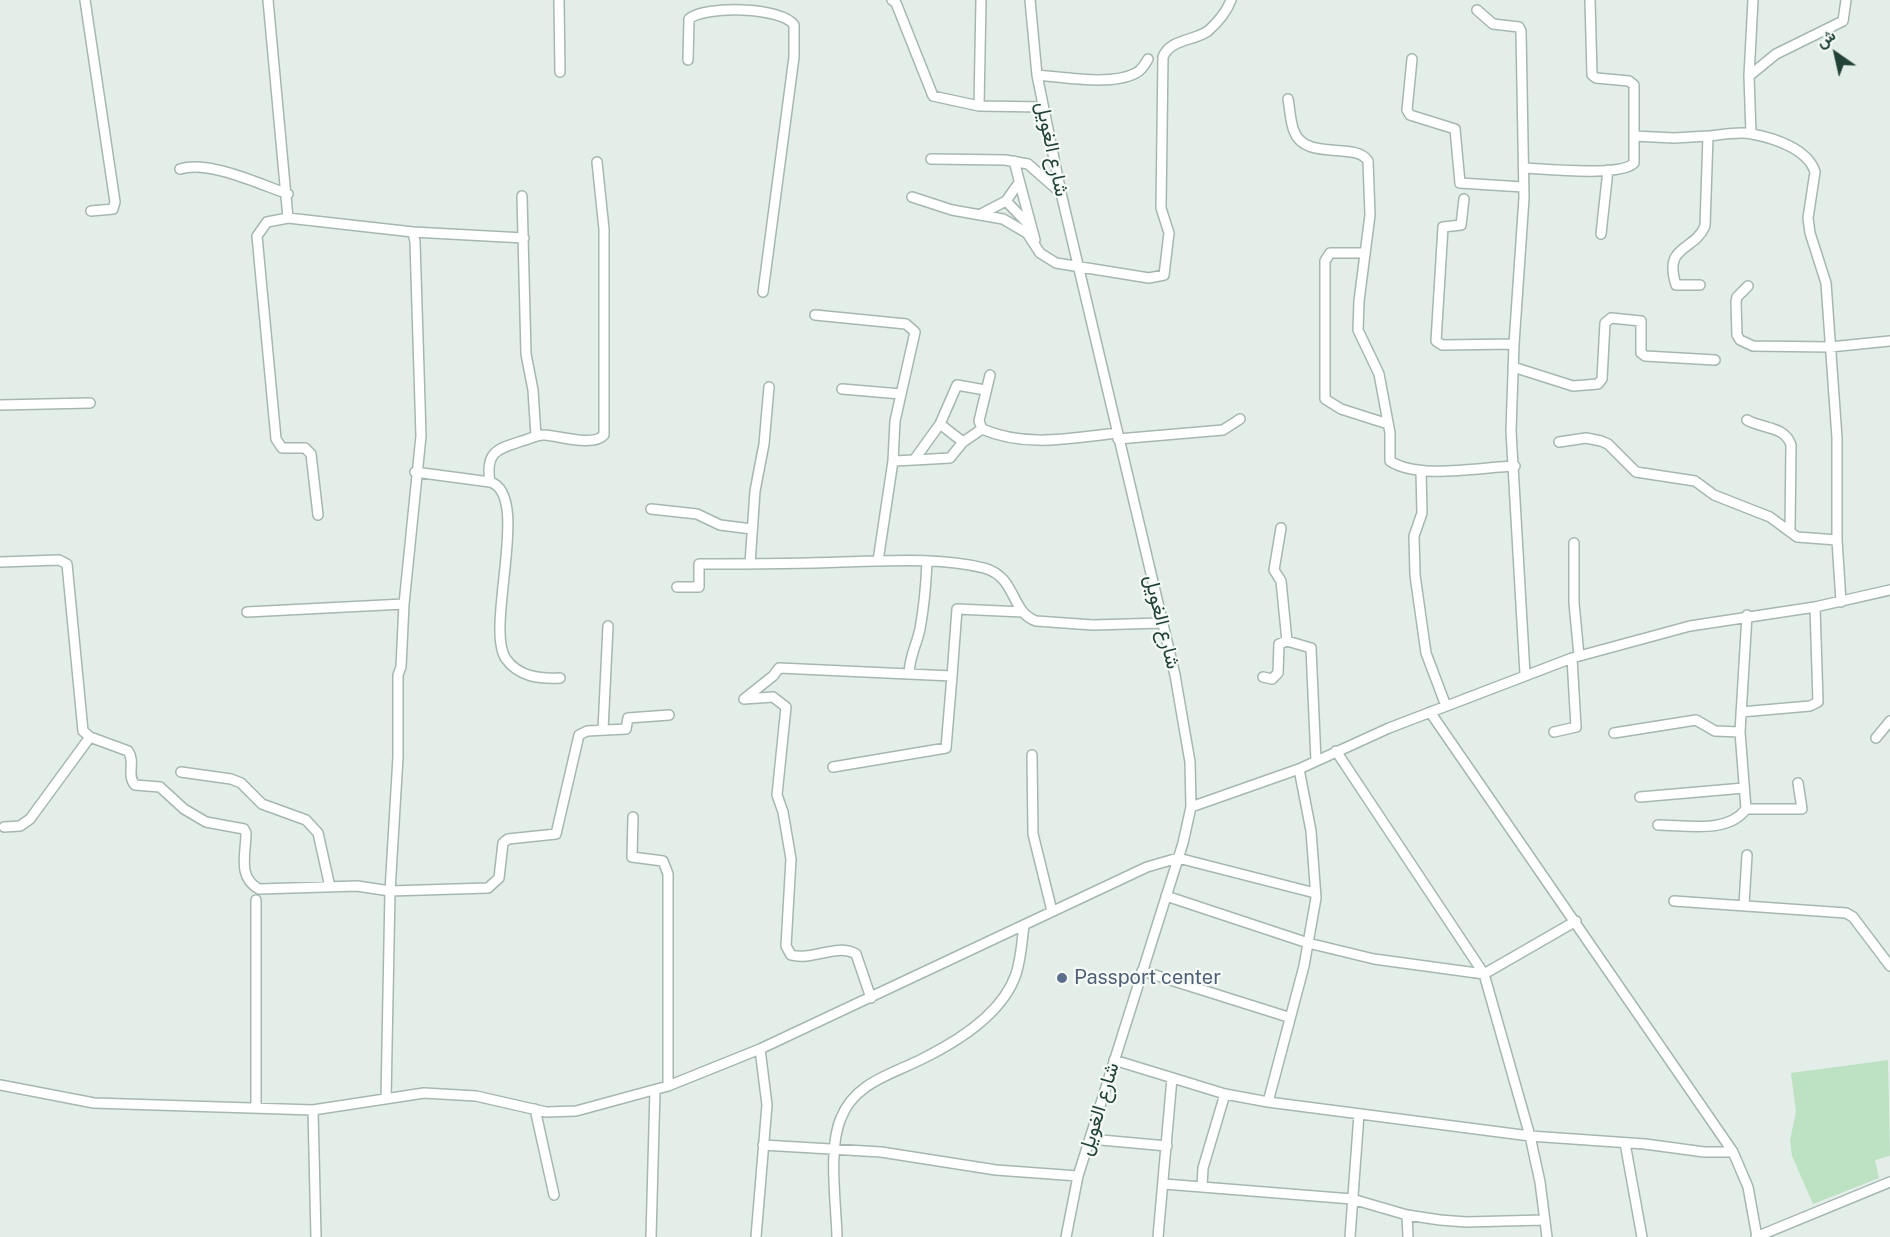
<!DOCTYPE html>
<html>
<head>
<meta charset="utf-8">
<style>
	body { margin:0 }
	#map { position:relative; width:1890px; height:1237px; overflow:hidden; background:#e4eee9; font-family:"Public Sans",Vazirmatn,sans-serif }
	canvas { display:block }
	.north { position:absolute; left:1806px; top:24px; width:60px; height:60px; -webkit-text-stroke:4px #f5faf7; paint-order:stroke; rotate:326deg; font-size:16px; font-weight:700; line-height:24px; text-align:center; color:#224237 }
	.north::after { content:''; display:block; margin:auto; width:21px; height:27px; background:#224237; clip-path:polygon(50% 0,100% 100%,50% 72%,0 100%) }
</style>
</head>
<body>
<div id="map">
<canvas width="1890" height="1237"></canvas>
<div class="north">ش</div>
</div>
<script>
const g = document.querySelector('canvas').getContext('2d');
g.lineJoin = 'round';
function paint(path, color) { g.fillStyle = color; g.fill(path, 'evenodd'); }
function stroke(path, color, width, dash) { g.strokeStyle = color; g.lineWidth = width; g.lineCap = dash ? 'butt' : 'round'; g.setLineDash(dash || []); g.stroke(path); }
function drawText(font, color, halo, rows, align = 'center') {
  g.font = font + ' "Public Sans",Vazirmatn,sans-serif'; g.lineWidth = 4.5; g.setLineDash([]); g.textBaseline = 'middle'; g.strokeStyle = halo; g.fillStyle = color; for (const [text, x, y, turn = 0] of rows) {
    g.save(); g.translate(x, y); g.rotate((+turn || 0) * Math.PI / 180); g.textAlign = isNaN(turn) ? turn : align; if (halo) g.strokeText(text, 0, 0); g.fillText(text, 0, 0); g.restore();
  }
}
paint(new Path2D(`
	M1888,1060l2,96 -15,4 4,18 -66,26 -21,-48 -2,-16 6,-28 -5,-39z`), '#bce1c3');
const minor = new Path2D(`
	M85,0l30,202 -2,7 -22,2
	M268,0l20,218 125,14 2,10 6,194 -17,168 -3,63 -3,8v82l-8,134 -4,208
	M559,0l1,72
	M892,0l4,3 37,93 46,10 64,1
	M1030,0l7,75 24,118 114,482 15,87 1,45 -8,36 -105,333 -12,61
	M1477,10l16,14 26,3 2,4 3,167 -10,146 -3,87 14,243
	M1412,59l-5,51 3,5 45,14 5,54 63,4
	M688,60l1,-41c16,-14 93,-12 105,6v32l-31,235
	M1037,75c27,2 75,11 99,-2 6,-3 9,-9 12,-14
	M1749,76l27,-22 67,-33 3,-21
	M1288,99c2,10 2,22 6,32 11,31 62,10 74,30l2,54 -11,86 -1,29 21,44 11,59v28c28,19 91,6 125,5
	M979,106l2,-106
	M1751,133l-2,-57 4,-76
	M1634,136l40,2 34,-2 -3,90c-11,26 -42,18 -29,59h24
	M1708,136c14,-1 31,-5 44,-2 22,4 56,15 63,38l-7,46 2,15 16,50 11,155v102
	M931,159l74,1 23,4 33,29
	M1014,161l21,79
	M1524,168c21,1 97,9 110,-5v-78l-5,-4 -33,-3 -4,-3 -2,-75
	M180,169c29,-9 79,15 108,25
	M522,196l4,158 7,36 3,46
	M912,197l40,13 51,9 24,14 13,20 16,10 93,15 15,-3 5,-42 -8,-25 2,-151c7,-18 31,-16 45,-26 9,-8 19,-20 23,-31
	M1464,199l-3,26 -18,2 -7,114 6,4 72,-1
	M1006,201l25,26
	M979,215l27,-14 12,-17
	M288,218l-21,4 -10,14 19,203 6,9h23l6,6 7,61
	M413,232l111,6
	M1601,234l7,-64
	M1365,253h-35l-5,8v138l16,10 47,15
	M1748,286l-11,11 -1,5 1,33 3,5 13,6 77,1 60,-6
	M815,315l91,9 9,8 -20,89 -2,40 -15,100
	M1513,367l60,19 25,-2 4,-5 3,-56 6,-5 30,3v32l4,3 70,4
	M990,375l-11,46 3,8c44,19 89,9 135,4
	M842,389l59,5
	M0,405l90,-2
	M1747,420c16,9 38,6 44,25l-1,85
	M1118,439l105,-9 17,-11
	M963,442l19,-13
	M1559,442l27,-4 15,3 7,3 28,28 59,9 19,14 56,22 27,20 40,3 4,62
	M914,460l36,-2 13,-16 -23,-18
	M893,461l21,-1 26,-36 17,-39 28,5
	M1421,471l1,42 -8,23 1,39 11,78 20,53
	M415,472l75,10c-5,-30 7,-33 32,-41 8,-2 15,-7 23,-6 15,1 48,12 59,0v-206l-7,-67
	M490,482c42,12 -6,146 16,177 13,18 34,20 54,19
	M651,509l46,5 23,11 32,4
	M1281,528l-7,42 7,11 6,60
	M1574,543v60l5,53
	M0,562l59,-2 8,4 16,167 7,6 38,14c8,11 -2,24 7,34l25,2 24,22 22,13 38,7 2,4c0,21 -9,44 13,56l98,-3 33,5 98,-3 11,-10 4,-35 5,-4 48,-5 23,-99 8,-4 39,-2 2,-11 41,-3
	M750,564l5,-73 9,-47 5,-57
	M677,587h22v-23c48,0 95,0 143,-2 46,-1 97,-5 142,6 33,9 26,44 52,53l57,4 69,-2
	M247,612l157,-8
	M1747,615l-7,117 6,77h56l-4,-26
	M909,674c1,-20 7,-27 11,-45 4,-22 6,-44 7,-67
	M1263,677l9,2 6,-6 1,-29 8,-3 24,7 5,113
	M1430,712l303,440 15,35 9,50
	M1741,712l69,-6 8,-4 -3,-95
	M603,730l5,-104
	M1554,732l22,-5 -4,-69
	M1614,733l82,-13 19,11 25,1
	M1876,738l14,-17
	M1336,751l148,223 46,162 10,46 7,55
	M1032,755l1,79 19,77
	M833,767l113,-19 6,-72
	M181,772l50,7 10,4 21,21 44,16 12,13 12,54
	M1640,797l104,-9
	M1191,807l108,-38 90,-41 183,-70 118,-32 125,-19 75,-17
	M633,817l-1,40 31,4 5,13v212
	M1658,825c28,0 70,9 88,-16
	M4,827l16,-1 10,-7 60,-82
	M1166,896l142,47 66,16 110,15 92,-53
	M1674,901l172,12 7,4 37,49
	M1744,905l3,-50
	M1142,971l146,46
	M871,998l-15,-44c-20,-11 -44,7 -65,1l-5,-9 5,-87 -8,-47 -6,-17 9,-88 -13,-10 -29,2 29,-23 6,-8 173,8 5,-67 66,3
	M1114,1060l111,34 43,8 262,34 115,8 59,8h29
	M0,1085l94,18 219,7 111,-17 52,3 70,16 30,-1 92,-25 92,-37 387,-182 31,-9 137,35
	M1268,1102l36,-136 12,-68 -5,-67 -12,-62
	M256,1108v-208
	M535,1109l19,86
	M313,1110l3,127
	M1090,1139l77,7
	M1625,1143l17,94
	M763,1145l118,7 115,18 82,6
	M1164,1184l38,3 1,-19 22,-74
	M1202,1187l150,12 55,16 33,5 26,2 78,-2
	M1407,1215l1,22
	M837,1236c-1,-33 -9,-88 4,-118 14,-36 52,-44 83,-60 34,-17 79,-45 92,-84 5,-15 6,-33 8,-49
	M651,1237l4,-147
	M756,1237l11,-132 -7,-56
	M1158,1237l14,-159
	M1350,1237l9,-123
	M1756,1237l134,-55`);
stroke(minor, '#a6b7b0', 12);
stroke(minor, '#fff', 9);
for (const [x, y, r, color] of [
	[1062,978,6,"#5c6f8a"]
]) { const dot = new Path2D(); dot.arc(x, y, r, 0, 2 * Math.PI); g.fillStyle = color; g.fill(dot); stroke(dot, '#f5faf7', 2); }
drawText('20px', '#224237', '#f5faf7', [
	["شارع الغويل",1052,149,78],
	["شارع الغويل",1162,622,76],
	["شارع الغويل",1099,1109,-73]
]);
drawText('20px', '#4e5e75', '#f5faf7', [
	["Passport center",1074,978]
], 'left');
</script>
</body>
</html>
